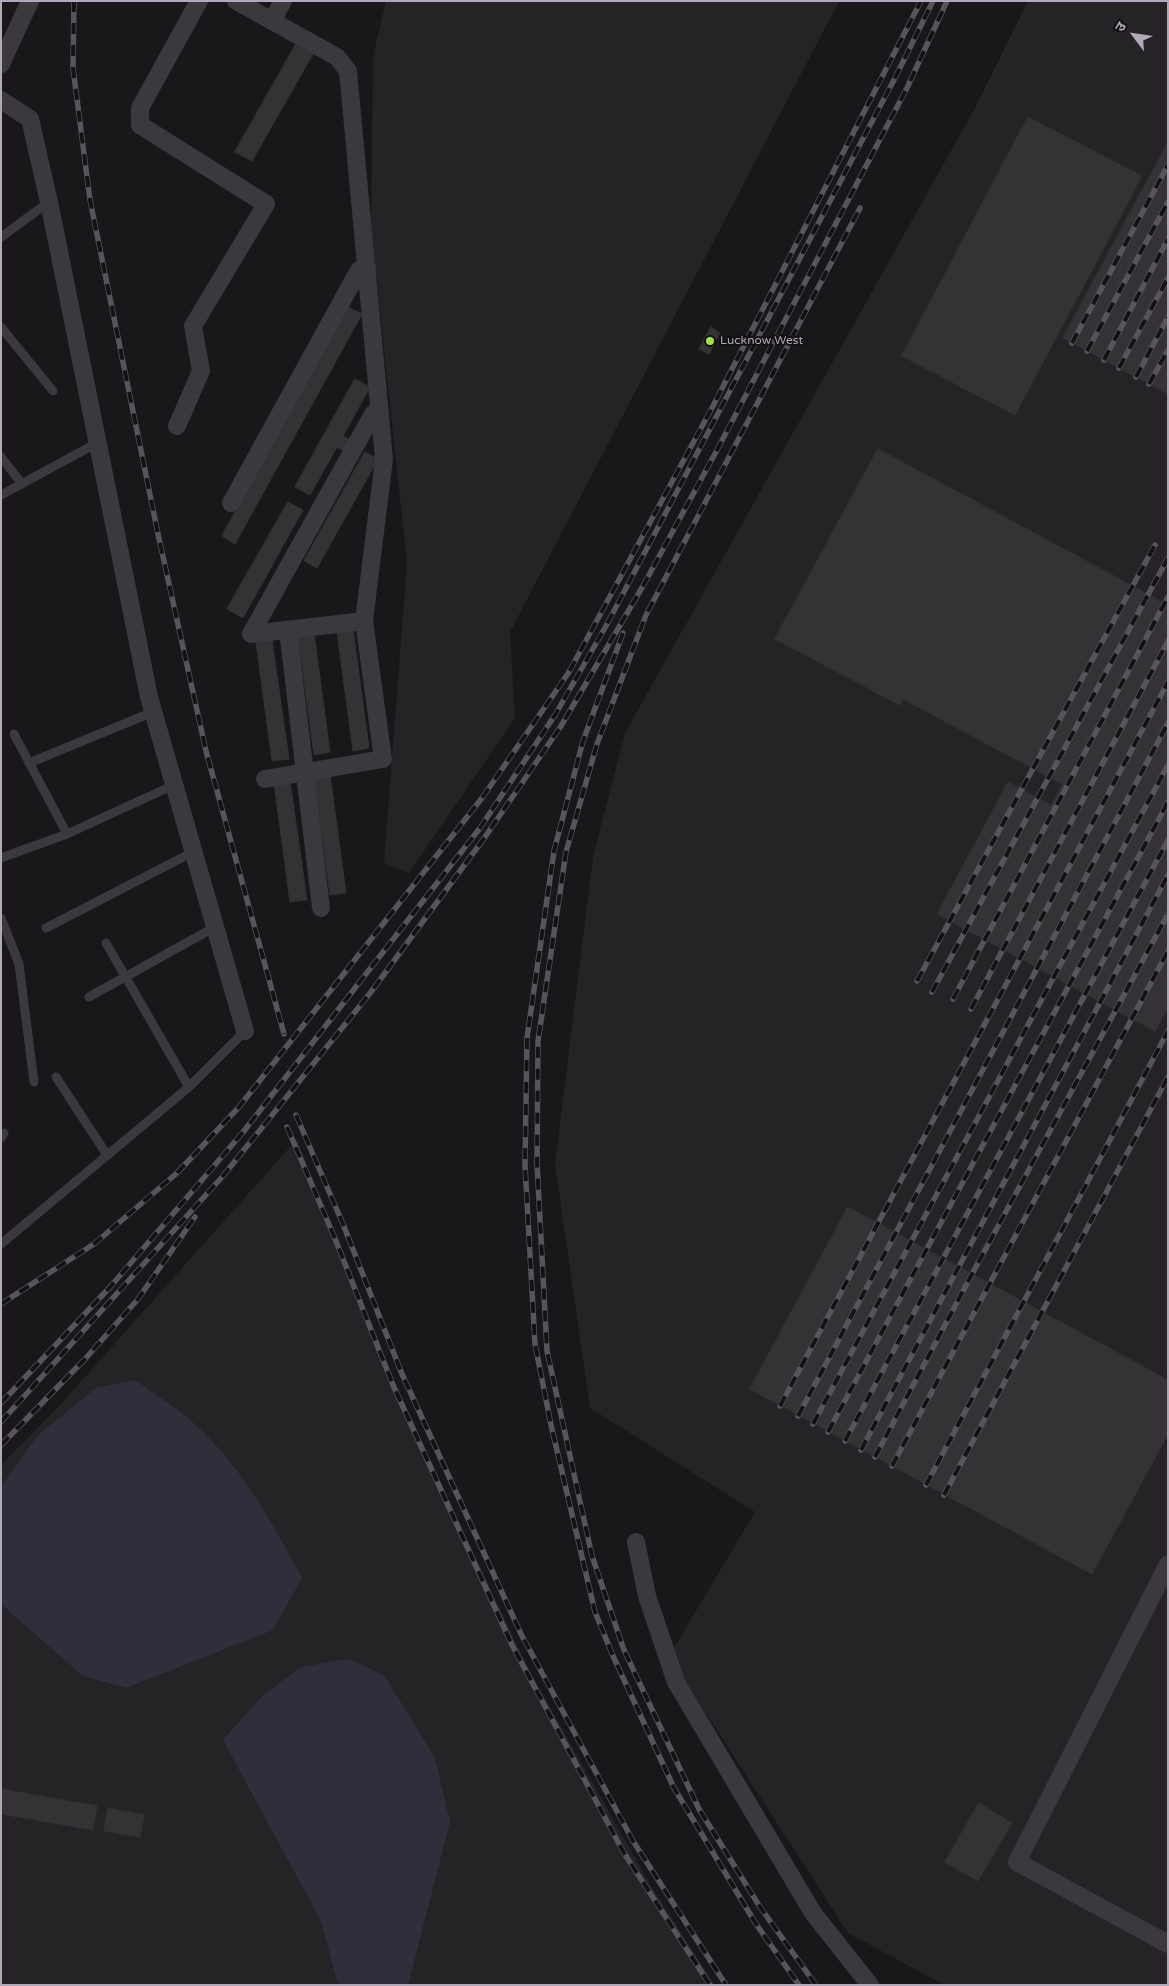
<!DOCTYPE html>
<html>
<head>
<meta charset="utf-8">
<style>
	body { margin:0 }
	#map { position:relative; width:1169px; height:1986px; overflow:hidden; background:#191719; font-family:"Varela Round","Noto Sans Devanagari",sans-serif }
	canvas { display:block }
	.frame { position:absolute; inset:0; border:2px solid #b0aab8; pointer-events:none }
	.north { position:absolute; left:1109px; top:10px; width:50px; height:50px; -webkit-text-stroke:4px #141214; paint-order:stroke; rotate:301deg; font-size:14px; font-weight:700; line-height:20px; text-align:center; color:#b0aab8 }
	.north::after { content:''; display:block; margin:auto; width:18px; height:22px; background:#b0aab8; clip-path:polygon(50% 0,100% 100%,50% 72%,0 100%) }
</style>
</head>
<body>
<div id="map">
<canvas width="1169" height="1986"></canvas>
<div class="frame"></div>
<div class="north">उ</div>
</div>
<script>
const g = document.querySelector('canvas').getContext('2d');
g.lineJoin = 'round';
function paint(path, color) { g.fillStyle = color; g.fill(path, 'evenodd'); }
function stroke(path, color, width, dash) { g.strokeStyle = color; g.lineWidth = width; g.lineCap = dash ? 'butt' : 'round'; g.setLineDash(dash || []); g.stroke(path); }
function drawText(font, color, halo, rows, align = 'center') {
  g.font = font + ' "Varela Round",sans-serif'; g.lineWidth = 4; g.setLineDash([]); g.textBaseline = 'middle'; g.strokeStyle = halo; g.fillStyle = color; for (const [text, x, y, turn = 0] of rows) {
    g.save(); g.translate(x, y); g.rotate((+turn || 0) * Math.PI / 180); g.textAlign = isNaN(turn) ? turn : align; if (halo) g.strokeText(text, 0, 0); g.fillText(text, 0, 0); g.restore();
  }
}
paint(new Path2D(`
	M386,1h453l-329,631 5,86 -106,155 -25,-10 23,-300 -36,-335 2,-172z
	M1028,1h140v1984h-224l-96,-52 -179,-277 86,-144 -165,-104 -35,-244 38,-307 32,-124 351,-627z
	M297,1139l90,233 143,300 120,212 65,101h-714v-520l59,-60z`), '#252326');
paint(new Path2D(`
	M135,1380c18,13 38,25 55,40 50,43 81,101 112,158l-29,52 -147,58 -43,-12 -82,-72v-117l36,-51 59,-48z
	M348,1659l36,16 51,83 15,64 -42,163h-66l-5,-4 -16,-60 -98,-181 40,-45 38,-28z`), '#312e3c');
const building = new Path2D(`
	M296,44l17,10 -61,107 -17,-9z
	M1028,117l114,59 -127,239 -113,-59z
	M1168,142v252l-105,-56z
	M348,307l14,7 -127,230 -13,-8z
	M711,327l9,6 -11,21 -10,-5z
	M355,379l15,8 -27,49 7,4 -6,11 -7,-4 -27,48 -15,-8z
	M878,449l290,156v402l-13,24 -218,-117 71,-132 43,23 11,-21 -159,-85 -3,6 -125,-66z
	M365,452l13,7 -61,109 -13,-7z
	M288,502l15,8 -60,108 -16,-9z
	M353,629l16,119 -16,3 -16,-119z
	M314,633l16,119 -16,3 -16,-119z
	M272,640l17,119 -17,2 -16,-119z
	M330,774l16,119 -16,2 -16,-119z
	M290,781l17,119 -17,2 -16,-119z
	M848,1207l320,173v54l-76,140 -342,-185z
	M1,1789l96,17 -4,24 -92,-16z
	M979,1803l33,20 -34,58 -33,-19z
	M108,1808l36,7 -4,22 -36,-6z`);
paint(building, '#343235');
stroke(building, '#343135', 1);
stroke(new Path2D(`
	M1,237l48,-35
	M1,327l52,64
	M1,457l21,27
	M1,495l96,-52
	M14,734l53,100 107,-49
	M29,763l124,-51
	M1,858l66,-24
	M1,918l18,46 15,118
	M46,928l147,-76
	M106,943l83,144
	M89,997l126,-70
	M56,1077l51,78
	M1,1138l3,-5
	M1,1244l188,-157 56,-56`), '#3c393e', 9);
stroke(new Path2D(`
	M236,1l101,56 11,14 36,388 -20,162 19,138 -118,20
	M272,21l11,-20
	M1,64l29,-63
	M1,100l29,19 19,83 100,495 96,334
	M177,426l24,-55 -8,-45 73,-122 -126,-79v-17l59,-107
	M231,503l128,-233 8,-2
	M288,630l33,278
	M251,634l122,-220 7,-2
	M251,634l113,-13
	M636,1542l11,54 29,86 137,231 57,72
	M1168,1564l-151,298 151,82`), '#3c393e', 18);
const rail = new Path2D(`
	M74,1l-1,67 17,132 68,334 48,217 78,283
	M1072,343l96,-178
	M1087,351l81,-149
	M1104,360l64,-121
	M1119,368l49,-90
	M1136,377l32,-60
	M1149,384l19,-34
	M623,633l-40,108 -29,110 -27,187 -2,127 10,179 16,81 44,187 18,44 61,132 82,136 43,61
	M917,981l238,-436
	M932,992l236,-434
	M953,999l215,-402
	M971,1009l197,-368
	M296,1115l47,109 59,150 119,260 112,207 93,144
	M287,1127l47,109 59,149 119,260 112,208 86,132
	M1,1304l93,-60 83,-71 62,-66 243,-309 87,-126 144,-266 208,-405
	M1,1403l110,-117 133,-155 111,-143 125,-160 75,-113 51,-89 290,-550 37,-75
	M780,1406l388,-724
	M798,1416l370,-693
	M1,1422l222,-246 148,-184 114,-155 76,-111 82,-140 74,-136 190,-362 40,-87
	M813,1424l355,-659
	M828,1432l340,-630
	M845,1441l323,-601
	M1,1445l85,-87 52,-59 57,-82
	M861,1450l307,-575
	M875,1457l97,-183 196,-360
	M892,1466l276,-515
	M926,1485l242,-454
	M944,1495l224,-418
	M816,1985l-56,-78 -61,-98 -75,-159 -32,-94 -45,-205 -10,-188 1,-122 28,-189 31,-108 49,-129 214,-407`);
stroke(rail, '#57545b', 5.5);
stroke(rail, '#141214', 4, [11]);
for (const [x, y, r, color] of [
	[710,341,5,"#a3e444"]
]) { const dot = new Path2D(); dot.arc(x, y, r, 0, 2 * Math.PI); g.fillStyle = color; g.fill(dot); stroke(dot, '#141214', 2); }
drawText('12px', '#b0aab8', '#141214', [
	["Lucknow West",720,341]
], 'left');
</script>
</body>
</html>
